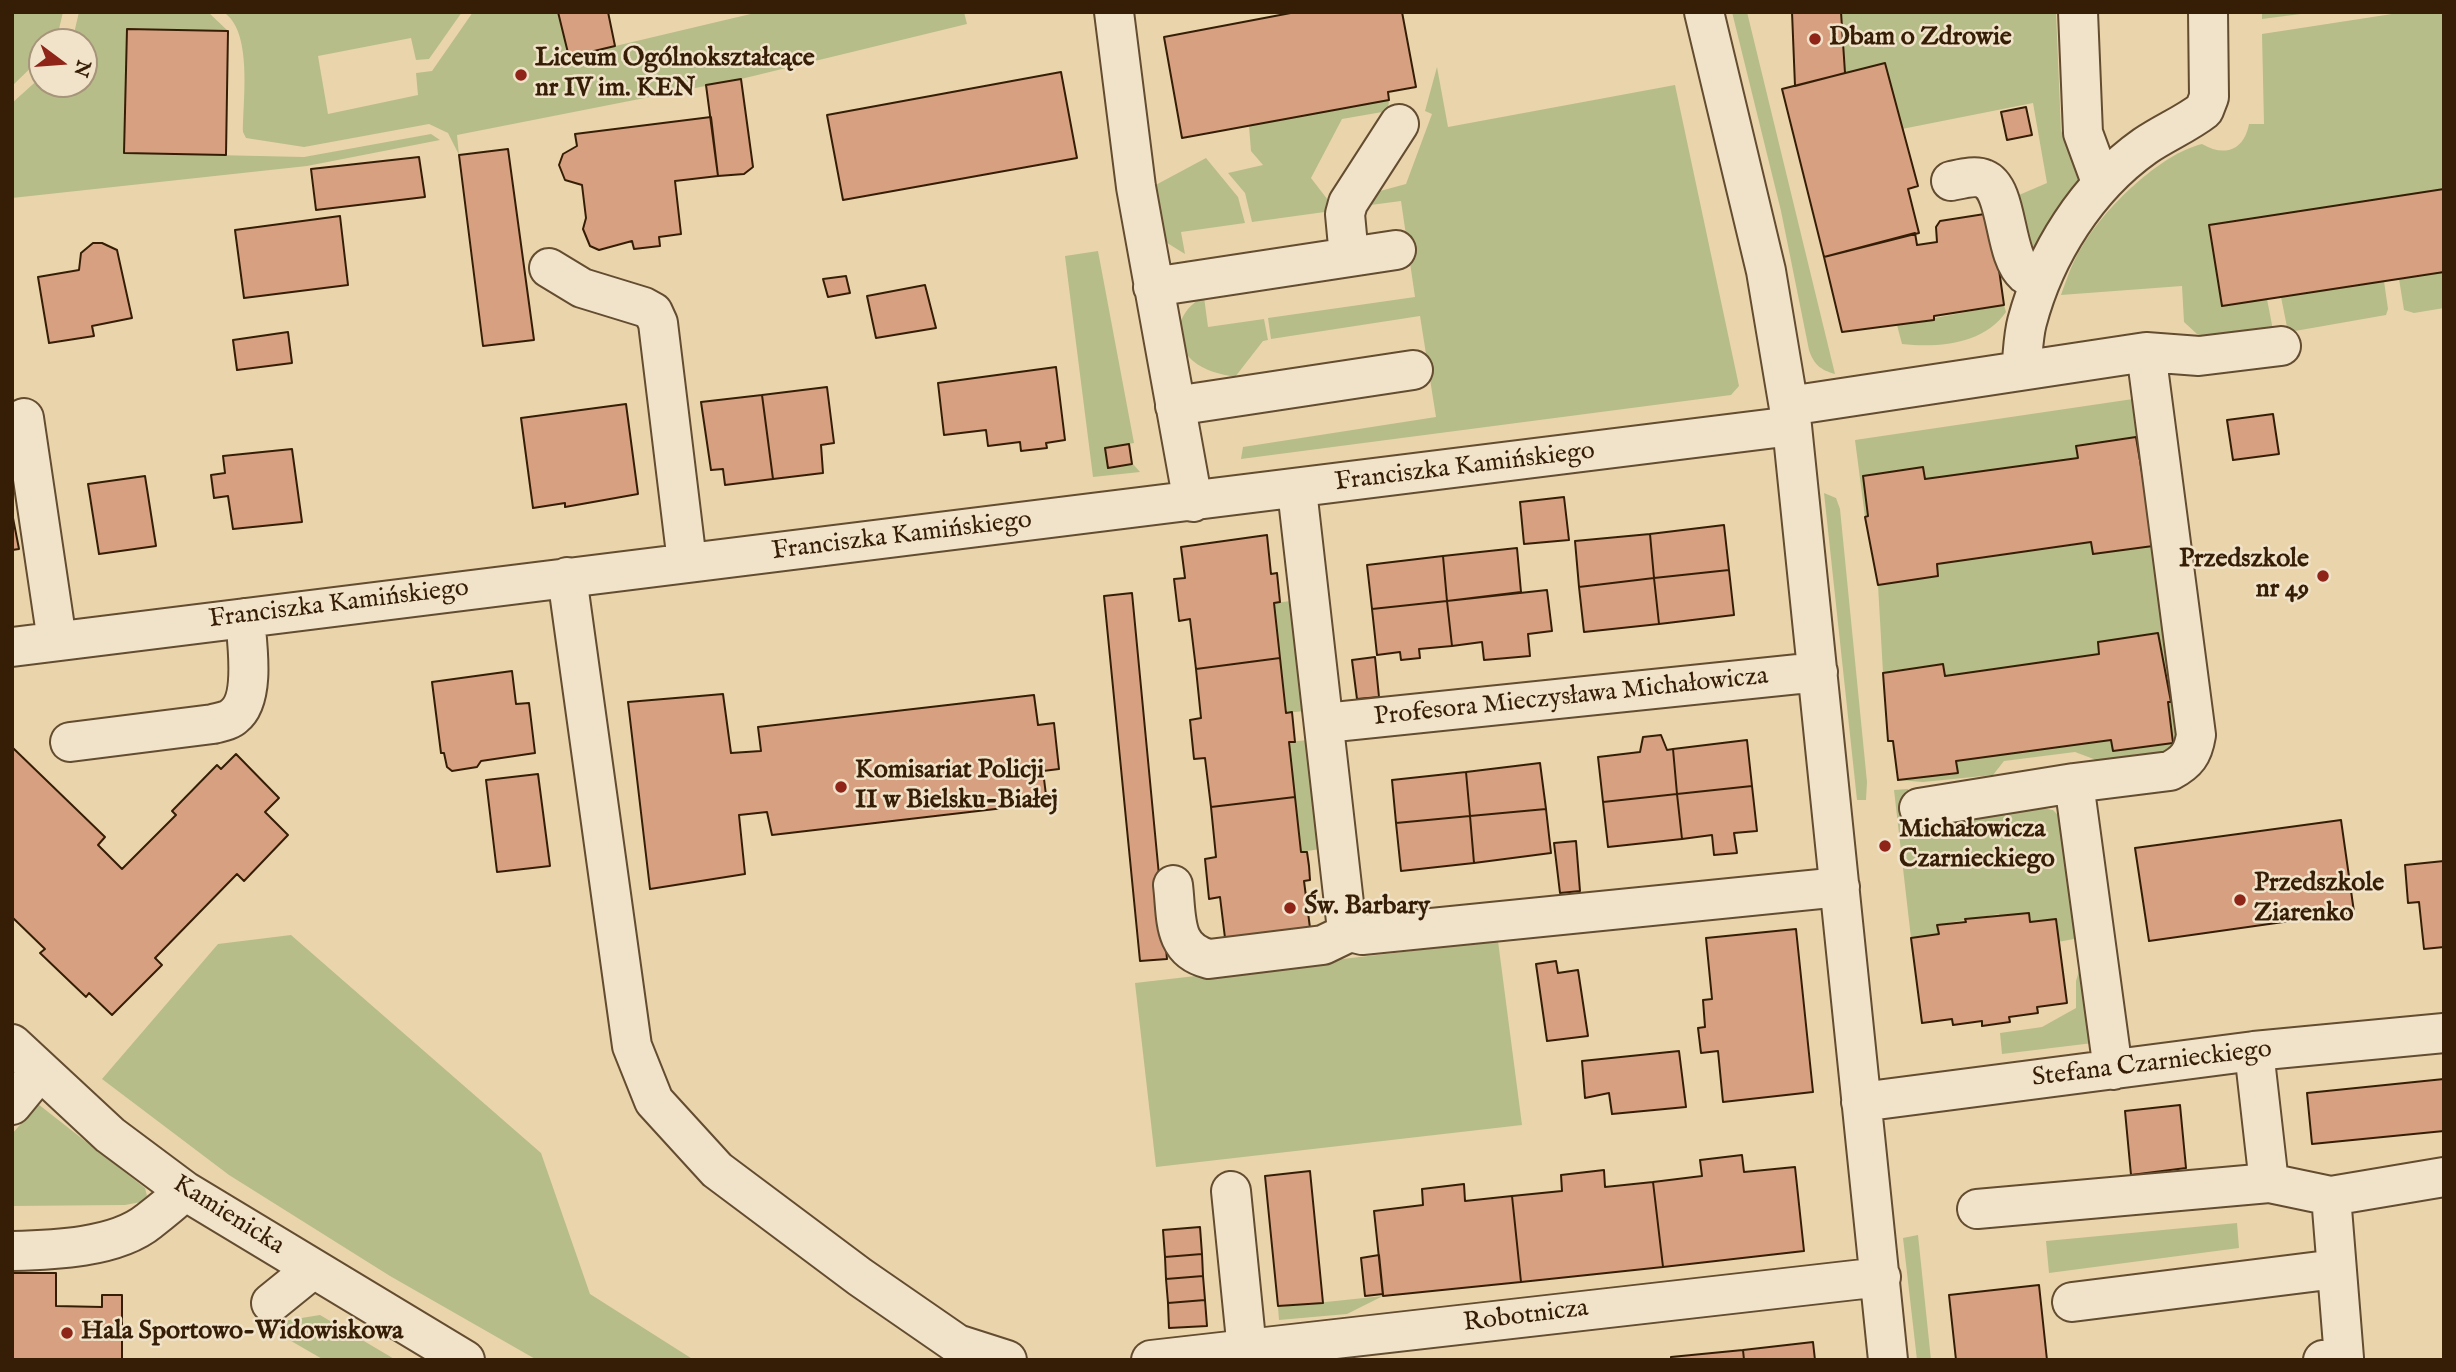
<!DOCTYPE html>
<html>
<head>
<meta charset="utf-8">
<style>
	body { margin:0 }
	#map { position:relative; width:2456px; height:1372px; overflow:hidden; background:#ead4ac; font-family:"IM FELL English",serif }
	canvas { display:block }
	.frame { position:absolute; inset:0; border:14px solid #361e06; pointer-events:none }
	.north { position:absolute; left:28px; top:28px; width:70px; height:70px; box-sizing:border-box; background:#f1e3c9; border:2px solid #a6947b; border-radius:50%; rotate:106deg; font-size:19px; font-weight:700; line-height:28px; text-align:center; color:#361e06 }
	.north::after { content:''; display:block; margin:auto; width:24px; height:32px; background:#8f2418; clip-path:polygon(50% 0,100% 100%,50% 72%,0 100%) }
</style>
</head>
<body>
<div id="map">
<canvas width="2456" height="1372"></canvas>
<div class="frame"></div>
<div class="north">N</div>
</div>
<script>
const g = document.querySelector('canvas').getContext('2d');
g.lineJoin = 'round';
function paint(path, color) { g.fillStyle = color; g.fill(path, 'evenodd'); }
function stroke(path, color, width, dash) { g.strokeStyle = color; g.lineWidth = width; g.lineCap = dash ? 'butt' : 'round'; g.setLineDash(dash || []); g.stroke(path); }
function drawText(font, color, halo, rows, align = 'center') {
  g.font = font + ' "IM FELL English",serif'; g.lineWidth = 5; g.setLineDash([]); g.textBaseline = 'middle'; g.strokeStyle = halo; g.fillStyle = color; for (const [text, x, y, turn = 0] of rows) {
    g.save(); g.translate(x, y); g.rotate((+turn || 0) * Math.PI / 180); g.textAlign = isNaN(turn) ? turn : align; if (halo) g.strokeText(text, 0, 0); g.fillText(text, 0, 0); g.restore();
  }
}
paint(new Path2D(`
	M12,12h51l-7,30h-14v15l-30,29z
	M79,12h129l20,19 -101,-2 -2,124 179,4 127,-23 9,6 -133,26 -295,32v-95l30,-27v8h42v-42h-12z
	M223,12h239l-33,47 -13,1 -5,-22 -93,18 10,58 90,-19 -2,-22 16,-2 41,-59h85l11,45 190,-45h205l3,12 -226,55 -284,56 2,20 -11,-22 -19,-9 -125,23 -58,-9 -3,-6c0,-32 10,-102 -20,-120z
	M1732,12h15l88,362c-14,-4 -21,-9 -26,-24l-28,-139z
	M1841,12h215l5,119 26,45 -54,78 -21,-56 35,-15 -14,-80 -131,26 -17,-66 -40,10z
	M2262,12h54l-54,7z
	M2405,12h39v177l-235,36 13,81 45,-7 6,31 -64,7 -12,-3 -13,-12 -2,-36 -121,9c6,-17 12,-35 22,-50 22,-37 77,-91 119,-101 22,13 42,7 47,-20h15l-2,-90z
	M1437,67l11,60 227,-42 64,301 -8,9 -490,64 2,-12 193,-30 -16,-101 -149,23 -3,-21 147,-21 -14,-96 -38,5 6,-12 37,-10 26,-70 -7,-3z
	M1389,100l-1,11 -46,8 -31,59 20,26 1,7 -80,11 -7,-29 -17,-20 35,-8 -12,-14 -2,-25z
	M1206,158l32,39 7,26 -64,9 4,22 -21,-13 -14,-53z
	M1098,251l36,192 -29,5 4,20 24,-4 7,8 -47,5 -28,-221z
	M2444,272v36l-30,5 -10,-3 -5,-31z
	M2384,281l4,28 -2,6 -91,16 -8,-4 -6,-30z
	M1204,297l4,30 56,-8 4,21 -5,1 -28,36c-15,-3 -30,-6 -42,-16 -24,-21 -15,-52 11,-64z
	M2004,305l2,7c-22,32 -67,36 -104,32l-5,-19z
	M2133,399l3,38 -59,9 1,12 -153,21 -3,-11 -59,8 5,40 -3,1 -10,-77z
	M1824,493l12,5 4,11 27,273 -1,18h-9z
	M2091,542l2,12 60,-8 14,128h-3l-6,-41 -60,9 1,12 -154,22 -2,-12 -60,9 -5,-88 60,-9 -1,-12z
	M1291,601l13,110 -18,2 -12,-110z
	M2168,702h3l6,41 -10,10 -68,8 -24,-9 -71,9 -11,14 -70,7 -25,-2 60,-7 -2,-12 155,-21 2,11 60,-8z
	M1308,740l12,109 -19,3 -12,-110z
	M1908,789l7,34 7,3 120,-18 11,2 7,7 24,120 -26,5 -3,-23 -25,3 -30,-5 -1,-3 -62,11 2,9 -28,4 -17,-148z
	M291,935l250,218 49,141 104,66h-157l-147,-84 -161,-101 -127,-96 116,-135z
	M1498,941l24,184 -366,42 -21,-184z
	M2081,964l12,79 -91,11 -2,-21 42,-6 34,-19v-27z
	M38,1104l107,84 2,8 -6,6 -16,3 -113,1v-72z
	M2237,1223l2,25 -190,25 -3,-32z
	M1918,1235l13,125h-14l-14,-122z
	M1383,1296l-36,18 -68,6 -1,-13z
	M320,1315l76,45h-72l-45,-26 4,-13z`), '#b7bd89');
const building = new Path2D(`
	M558,12h50l7,34 -46,11z
	M1296,12h106l14,75 -28,5 1,8 -207,38 -18,-101z
	M1792,12h49l4,61 -50,13z
	M127,29l101,2 -2,124 -102,-2z
	M1885,63l33,123 -10,3 11,44 -95,24 -42,-168z
	M1061,72l16,86 -234,42 -16,-85z
	M741,79l12,88 -9,7 -26,2 -12,-91z
	M2026,107l6,28 -25,5 -6,-28z
	M711,117l7,59 -43,5 6,53 -22,3 1,9 -26,3 -2,-8 -33,9 -9,-4 -7,-17 3,-11 -4,-33 -17,-5 -6,-15 4,-11 14,-8 -2,-12z
	M508,149l26,191 -51,6 -24,-191z
	M419,157l6,40 -109,13 -5,-41z
	M2444,189v83l-222,34 -13,-81z
	M1991,213l13,92 -70,11v4l-92,12 -18,-75 91,-24 2,12 20,-3 -1,-15 4,-6z
	M340,216l8,69 -104,13 -9,-68z
	M93,243h9l15,7 15,68 -40,8 2,10 -45,7 -11,-66 41,-7 2,-17z
	M846,276l4,17 -22,4 -5,-18z
	M925,285l11,43 -60,10 -9,-42z
	M288,332l4,31 -55,7 -4,-30z
	M1056,367l9,73 -19,3 1,5 -26,3 -1,-9 -32,4 -2,-16 -42,5 -6,-52z
	M827,387l7,56 -13,2 2,28 -50,6 -11,-84z
	M762,395l11,84 -48,6 -2,-16 -12,1 -10,-68z
	M626,404l12,90 -73,13v-4l-32,5 -12,-90z
	M2273,414l6,40 -46,6 -6,-40z
	M2136,437l7,41h3l7,68 -60,8 -2,-12 -154,22 1,12 -60,9 -13,-68 3,-1 -5,-40 60,-9 2,12 153,-21 -2,-12z
	M1129,444l3,20 -24,4 -3,-20z
	M292,449l10,73 -69,7 -5,-33 -14,2 -3,-23 14,-2 -2,-17z
	M145,476l11,70 -57,8 -11,-70z
	M1564,497l5,43 -45,4 -4,-42z
	M12,513l7,36 -7,1z
	M1724,525l5,45 -75,8 -4,-44z
	M1650,534l4,44 -75,9 -4,-46z
	M1267,535l4,39 6,-1 3,29 -6,1 6,55 -84,11 -6,-50 -11,2 -5,-42 11,-1 -4,-31z
	M1517,548l4,44 -74,9 -4,-45z
	M1443,556l4,45 -75,8 -5,-44z
	M1729,570l5,45 -75,9 -5,-46z
	M1654,578l5,46 -75,8 -5,-45z
	M1547,590l5,41 -24,3 2,22 -46,4 -2,-18 -30,4 -5,-45z
	M1132,593l35,366 -27,2 -36,-365z
	M1447,601l5,45 -33,3 1,9 -19,2 -1,-8 -23,3 -5,-46z
	M2158,633l13,69h-3l5,41 -60,8 -2,-11 -155,21 2,12 -60,7 -5,-39h-5l-5,-68 60,-9 2,12 154,-22 -1,-12z
	M1375,657l4,40 -22,2 -5,-39z
	M1280,658l6,55 6,-1 3,30h-6l6,55 -84,10 -6,-49 -11,1 -4,-39 11,-2 -5,-49z
	M512,671l4,33 13,-1 6,50 -54,8 -4,6 -25,4 -5,-4 -3,-14h-3l-9,-71z
	M723,694l8,59 30,-2 -3,-24 276,-32 4,30 16,-2 5,46 -16,2 4,32 -275,32 -5,-23 -28,3 6,59 -95,15 -22,-187z
	M1661,735l6,15 6,-1 4,45 -74,8 -5,-45 42,-5 3,-15z
	M1747,740l5,46 -75,8 -4,-45z
	M13,748l92,89 -7,8 24,24 54,-54 -4,-4 45,-46 4,4 15,-15 43,44 -14,14 23,23 -44,46 -7,-7 -82,84 7,7 -50,50 -23,-22 -3,4 -46,-44 5,-4 -33,-32z
	M1540,763l6,46 -76,7 -4,-44z
	M1466,772l4,44 -74,7 -4,-43z
	M538,774l12,92 -53,6 -11,-92z
	M1752,786l5,45 -23,2 3,20 -23,2 -2,-20 -30,4 -5,-45z
	M1677,794l5,45 -74,8 -5,-45z
	M1295,797l6,55h6l2,14 1,14 -6,1 6,47 -85,10 -5,-41 -11,2 -4,-40 11,-2 -5,-50z
	M1546,809l5,44 -77,10 -4,-47z
	M1470,816l4,47 -73,8 -5,-48z
	M2341,820l13,92 -205,29 -14,-93z
	M1576,841l4,50 -20,2 -6,-50z
	M2444,861v86l-20,2 -5,-47 -11,1 -3,-38z
	M2029,913l1,9 26,-3 11,84 -30,4 1,6 -29,4 1,5 -28,4v-5l-29,4 -1,-6 -30,4 -11,-85 28,-4 -2,-9 29,-3 -1,-3z
	M1796,929l17,163 -90,10 -5,-51 -17,2 -3,-25 7,-1 -2,-27 9,-1 -6,-61z
	M1556,961l2,12 20,-3 10,66 -41,5 -11,-77z
	M1679,1051l7,56 -74,7 -3,-21 -24,5 -3,-37z
	M2444,1079v52l-132,13 -5,-51z
	M2180,1105l6,63 -55,7 -6,-64z
	M1742,1155l2,17 51,-5 9,84 -141,16 -10,-85 49,-6 -2,-16z
	M1604,1170l1,17 48,-5 10,85 -142,15 -9,-86 50,-5 -1,-16z
	M1310,1171l13,132 -45,3 -13,-130z
	M1464,1184l1,17 47,-5 9,86 -138,14 -9,-85 49,-6 -1,-16z
	M1200,1227l2,27 -37,3 -2,-27z
	M1202,1254l1,22 -37,3 -1,-22z
	M1379,1255l4,39 -18,2 -4,-38z
	M12,1273h44v33l46,1v-12h20v65h-110z
	M1203,1276l2,24 -37,3 -2,-24z
	M2039,1285l8,75h-91l-7,-65z
	M1205,1300l2,26 -38,2 -1,-25z
	M1813,1342l2,18h-71l-1,-10z
	M1743,1350l1,10h-73v-3z`);
paint(building, '#d7a181');
stroke(building, '#361e06', 2);
const minor = new Path2D(`
	M1114,12l22,175 57,315
	M1704,12l62,259 26,155 96,934
	M2078,12l5,121 18,49
	M1951,181c10,-2 24,-6 33,-2 25,10 19,76 41,95 4,3 11,5 15,7
	M1349,257l-4,-43 3,-11 51,-79
	M549,268l33,20 62,19 9,5 5,11 29,239
	M1153,287l243,-37
	M2021,370c2,-15 2,-33 6,-48 18,-68 60,-135 118,-176 19,-13 41,-22 59,-36l5,-13 -1,-85
	M1175,406l238,-36
	M1789,406l357,-54
	M24,418l33,223
	M1297,490l49,431 4,11 12,3 478,-48
	M567,577l65,469 22,55 63,69 143,107 97,67 50,16
	M12,647l1780,-221
	M1325,723l493,-51
	M70,742l143,-18c7,-2 16,-3 21,-8 22,-17 13,-73 11,-98
	M2074,783l96,-12c17,-9 23,-17 26,-36l-50,-383 53,4 82,-10
	M1919,808l155,-25 39,287
	M1173,885c4,33 -1,65 36,74l114,-14 27,-13
	M12,1044l98,91 75,56 280,169
	M2254,1051l15,132
	M1861,1102l393,-51 190,-18
	M12,1105l27,-33
	M1231,1191l17,169
	M2331,1196l113,-19
	M1977,1209l292,-26 62,13 13,162 -21,2
	M12,1251c41,-1 104,-3 137,-30 9,-7 25,-20 36,-30
	M2072,1302l264,-33
	M271,1303l42,-34
	M1151,1360l730,-83`);
stroke(minor, '#634c30', 42);
stroke(minor, '#f1e3c9', 38);
for (const [x, y, r, color] of [
	[1815,39,7,"#8f2418"],
	[521,75,7,"#8f2418"],
	[2323,576,7,"#8f2418"],
	[841,787,7,"#8f2418"],
	[1885,846,7,"#8f2418"],
	[2240,900,7,"#8f2418"],
	[1290,908,7,"#8f2418"],
	[67,1333,7,"#8f2418"]
]) { const dot = new Path2D(); dot.arc(x, y, r, 0, 2 * Math.PI); g.fillStyle = color; g.fill(dot); stroke(dot, '#f1e3c9', 2.5); }
drawText('bold 26px', '#361e06', '#f1e3c9', [
	["Dbam o Zdrowie",1829,39],
	["Liceum Ogólnokształcące",535,60],
	["nr IV im. KEN",535,90],
	["Przedszkole",2309,561,"right"],
	["nr 49",2309,591,"right"],
	["Komisariat Policji",855,772],
	["II w Bielsku-Białej",855,802],
	["Michałowicza",1899,831],
	["Czarnieckiego",1899,861],
	["Przedszkole",2254,885],
	["Ziarenko",2254,915],
	["Św. Barbary",1304,908],
	["Hala Sportowo-Widowiskowa",81,1333]
], 'left');
drawText('26px', '#361e06', '#f1e3c9', [
	["Franciszka Kamińskiego",1465,468,-7],
	["Franciszka Kamińskiego",902,537,-7],
	["Franciszka Kamińskiego",339,605,-7],
	["Profesora Mieczysława Michałowicza",1571,698,-6],
	["Stefana Czarnieckiego",2152,1065,-7],
	["Kamienicka",228,1216,32],
	["Robotnicza",1526,1317,-7]
]);
</script>
</body>
</html>
